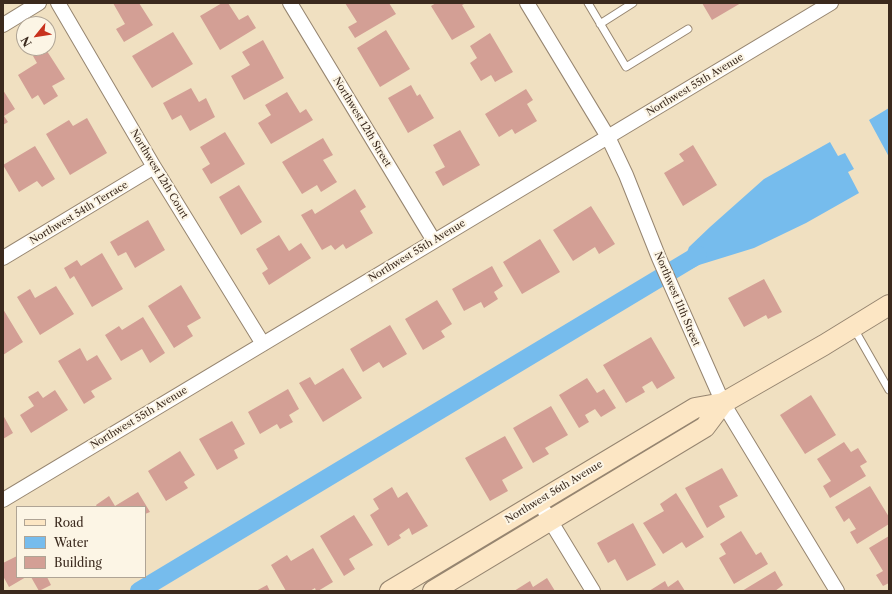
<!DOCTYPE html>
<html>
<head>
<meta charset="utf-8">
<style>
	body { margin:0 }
	#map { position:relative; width:892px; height:594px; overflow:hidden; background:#f0e0c1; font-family:"Libre Caslon Text",serif }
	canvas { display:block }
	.frame { position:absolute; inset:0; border:4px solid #3b2a1e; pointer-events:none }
	.legend { position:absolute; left:16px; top:506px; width:130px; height:72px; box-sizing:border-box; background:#fcf5e5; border:1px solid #afa495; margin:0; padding:5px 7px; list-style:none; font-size:12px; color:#3b2a1e }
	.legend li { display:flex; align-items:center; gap:8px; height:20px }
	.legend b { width:20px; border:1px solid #afa495 }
	.north { position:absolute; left:16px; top:16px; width:40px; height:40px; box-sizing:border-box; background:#fcf5e5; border:1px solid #afa495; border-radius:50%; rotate:240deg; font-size:11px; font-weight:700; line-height:16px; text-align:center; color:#3b2a1e }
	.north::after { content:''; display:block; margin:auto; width:14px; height:18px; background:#c8321e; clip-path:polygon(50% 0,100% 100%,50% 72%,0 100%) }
</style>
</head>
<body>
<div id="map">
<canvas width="892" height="594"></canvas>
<div class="frame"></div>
<ul class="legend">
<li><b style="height:5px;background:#fce6c4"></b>Road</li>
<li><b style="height:11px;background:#76bced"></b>Water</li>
<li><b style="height:11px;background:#d39f95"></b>Building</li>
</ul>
<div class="north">N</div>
</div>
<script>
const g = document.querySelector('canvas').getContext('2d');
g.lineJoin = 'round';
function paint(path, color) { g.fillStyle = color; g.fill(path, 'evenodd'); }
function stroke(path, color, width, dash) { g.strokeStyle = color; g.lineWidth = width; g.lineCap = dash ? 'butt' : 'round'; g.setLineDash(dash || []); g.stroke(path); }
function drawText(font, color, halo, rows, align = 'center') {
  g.font = font + ' "Libre Caslon Text",serif'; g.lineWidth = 4; g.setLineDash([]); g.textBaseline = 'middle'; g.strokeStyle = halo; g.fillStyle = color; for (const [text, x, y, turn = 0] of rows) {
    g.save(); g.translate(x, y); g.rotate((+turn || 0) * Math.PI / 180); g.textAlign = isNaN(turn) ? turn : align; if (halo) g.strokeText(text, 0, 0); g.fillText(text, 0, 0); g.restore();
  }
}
paint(new Path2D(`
	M889,108v49l-20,-37z
	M830,142l8,14 7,-3 9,16 -6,3 11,21 -53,30 -52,25 -55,17 -14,7 -6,-2 -3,-5 2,-5 8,-5 3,-8 21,-20 54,-48z`), '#76bced');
stroke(new Path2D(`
	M139,591l559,-336`), '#76bced', 18);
paint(new Path2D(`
	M113,3h26l14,22 -29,17 -8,-13 9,-5z
	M222,3h6l11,17 9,-5 8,13 -36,22 -20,-34z
	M345,3h44l7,11 -41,24 -7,-11 9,-5z
	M436,3h30l-4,2 13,22 -23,13 -21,-34z
	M702,3h39l-29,17z
	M386,30l24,39 -30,18 -23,-39z
	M173,32l20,32 -41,24 -20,-32z
	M490,33l23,39 -18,10 -4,-7 -10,6 -11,-18 7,-5 -7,-12z
	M263,40l21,38 -40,22 -13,-24 19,-11 -8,-13z
	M45,48l20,31 -13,7 6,10 -14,9 -6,-10 -6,4 -14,-24 19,-12 -4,-7z
	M411,85l6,11 3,-2 14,24 -26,15 -20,-35z
	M191,88l8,14 7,-4 9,19 -25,14 -9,-16 -9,5 -9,-17z
	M526,89l7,11 -6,4 10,17 -22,13 -3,-5 -13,8 -14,-23z
	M3,90l12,19 -11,7 4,6 -5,3z
	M287,92l13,21 6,-4 7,11 -42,24 -13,-21 13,-8 -6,-10z
	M87,118l20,35 -37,22 -24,-41 23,-14 4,6z
	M460,130l20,35 -37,21 -8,-14 10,-5 -12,-22z
	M225,132l20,32 -34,20 -9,-15 8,-5 -10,-17z
	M323,138l10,17 -10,5 14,22 -16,10 -4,-7 -15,9 -20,-32z
	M693,145l24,40 -34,21 -19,-33 20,-12 -5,-7z
	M35,146l20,33 -13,8 -5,-6 -18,11 -16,-27z
	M239,185l23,37 -21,13 -22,-38z
	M355,189l11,18 -6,4 13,22 -27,16 -3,-5 -8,6 -4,-5 -9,5 -21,-35 11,-6 3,5z
	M591,206l24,38 -16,10 -4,-7 -22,14 -20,-31z
	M148,220l17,30 -30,18 -9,-16 -8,4 -8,-14z
	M279,235l10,16 12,-8 10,15 -42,27 -7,-12 6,-4 -12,-20z
	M540,239l20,33 -38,22 -19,-32z
	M102,253l21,36 -31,18 -18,-31 -4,3 -6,-11 13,-8 4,6z
	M492,266l11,20 -9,6 4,7 -14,9 -3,-6 -17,9 -12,-22z
	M764,279l18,33 -14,7 -2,-4 -22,12 -16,-29z
	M181,285l20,33 -14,8 6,10 -19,12 -26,-42z
	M56,286l18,28 -34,21 -23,-38 13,-8 5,9z
	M437,300l15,24 -11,7 4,6 -22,13 -18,-31z
	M3,309l20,33 -20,13z
	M143,317l22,36 -15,10 -8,-14 -21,12 -16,-26 14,-9 3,4z
	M390,325l17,29 -24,14 -4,-6 -16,10 -13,-23z
	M651,337l24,41 -18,11 -5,-8 -10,6 3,5 -19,11 -23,-38z
	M80,348l7,13 10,-6 15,24 -21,12 4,6 -11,7 -26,-43z
	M343,368l19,30 -39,24 -24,-39 11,-6 5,8z
	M587,378l10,15 7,-4 12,19 -15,9 -6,-8 -10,6 4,7 -10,6 -20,-33z
	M288,389l11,20 -10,6 4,7 -13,7 -3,-5 -17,10 -12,-22z
	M55,390l13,20 -37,23 -11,-18 14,-9 -6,-9 10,-6 5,7z
	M811,395l25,40 -31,19 -25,-39z
	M551,406l17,29 -23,13 4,6 -16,9 -20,-35z
	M3,415l10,18 -10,6z
	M232,421l13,23 -11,6 4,8 -21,12 -18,-31z
	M505,436l18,32 -21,12 6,11 -18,10 -25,-43z
	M844,442l7,10 7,-4 9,14 -7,4 6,10 -36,22 -7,-12 8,-5 -14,-22z
	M180,451l15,24 -11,7 4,6 -22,13 -18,-30z
	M722,468l16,28 -19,10 6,11 -18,11 -22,-40z
	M870,486l19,31v7l-32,20 -7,-12 6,-3 -7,-11 -5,4 -9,-15z
	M392,487l6,11 9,-6 21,34 -16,9 -3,-7 -10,7 2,3 -13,8 -18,-31 9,-6 -6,-10z
	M138,492l12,20 -5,2v-7h-48l-1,-2 13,-9 6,10z
	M676,493l28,44 -18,11 -4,-6 -19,12 -20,-31 21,-12 -4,-7z
	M354,515l19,30 -24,14 6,10 -11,7 -24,-40z
	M633,523l23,42 -29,16 -12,-22 -7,4 -11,-20z
	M741,531l15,24 5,-3 7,12 -34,20 -15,-26 7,-4 -6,-10z
	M889,536v47l-6,3 -7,-11 7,-4 -14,-23z
	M313,548l20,34 -15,9h-2l-1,-3 -5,3h-24l-15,-26 16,-10 4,6z
	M17,556v21h9l-17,10 -6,-11v-13z
	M775,571l8,14 -8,6h-33z
	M31,577h16l4,8 -12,6z
	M547,578l8,13h-41l16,-10 3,6z
	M678,580l7,11h-36l16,-10 3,6z
	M267,585l3,6h-14z`), '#d39f95');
const lane = new Path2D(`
	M588,3l38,64 62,-38
	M600,24l33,-21
	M853,327l36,63`);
const street = new Path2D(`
	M58,3l96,164 109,177
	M290,3l144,238
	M527,3l81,134 18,38 33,83 64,145 114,188
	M3,25l36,-22
	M3,258l151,-91
	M3,500l828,-497
	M545,512l48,79`);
const secondary = new Path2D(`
	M390,591l305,-183 28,-5 101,-58 65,-40
	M433,591l272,-164 18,-24`);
stroke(lane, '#968570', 9);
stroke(street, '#968570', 16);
stroke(secondary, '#968570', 22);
stroke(lane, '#fff', 7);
stroke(street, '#fff', 14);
stroke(secondary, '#fce6c4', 20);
drawText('10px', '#3b2a1e', '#fcf5e5', [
	["Northwest 55th Avenue",695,85,-31],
	["Northwest 12th Street",362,122,59],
	["Northwest 12th Court",159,174,59],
	["Northwest 54th Terrace",79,213,-31],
	["Northwest 55th Avenue",417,251,-31],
	["Northwest 11th Street",677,299,67],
	["Northwest 55th Avenue",139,418,-31],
	["Northwest 56th Avenue",554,492,-31]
]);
</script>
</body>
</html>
